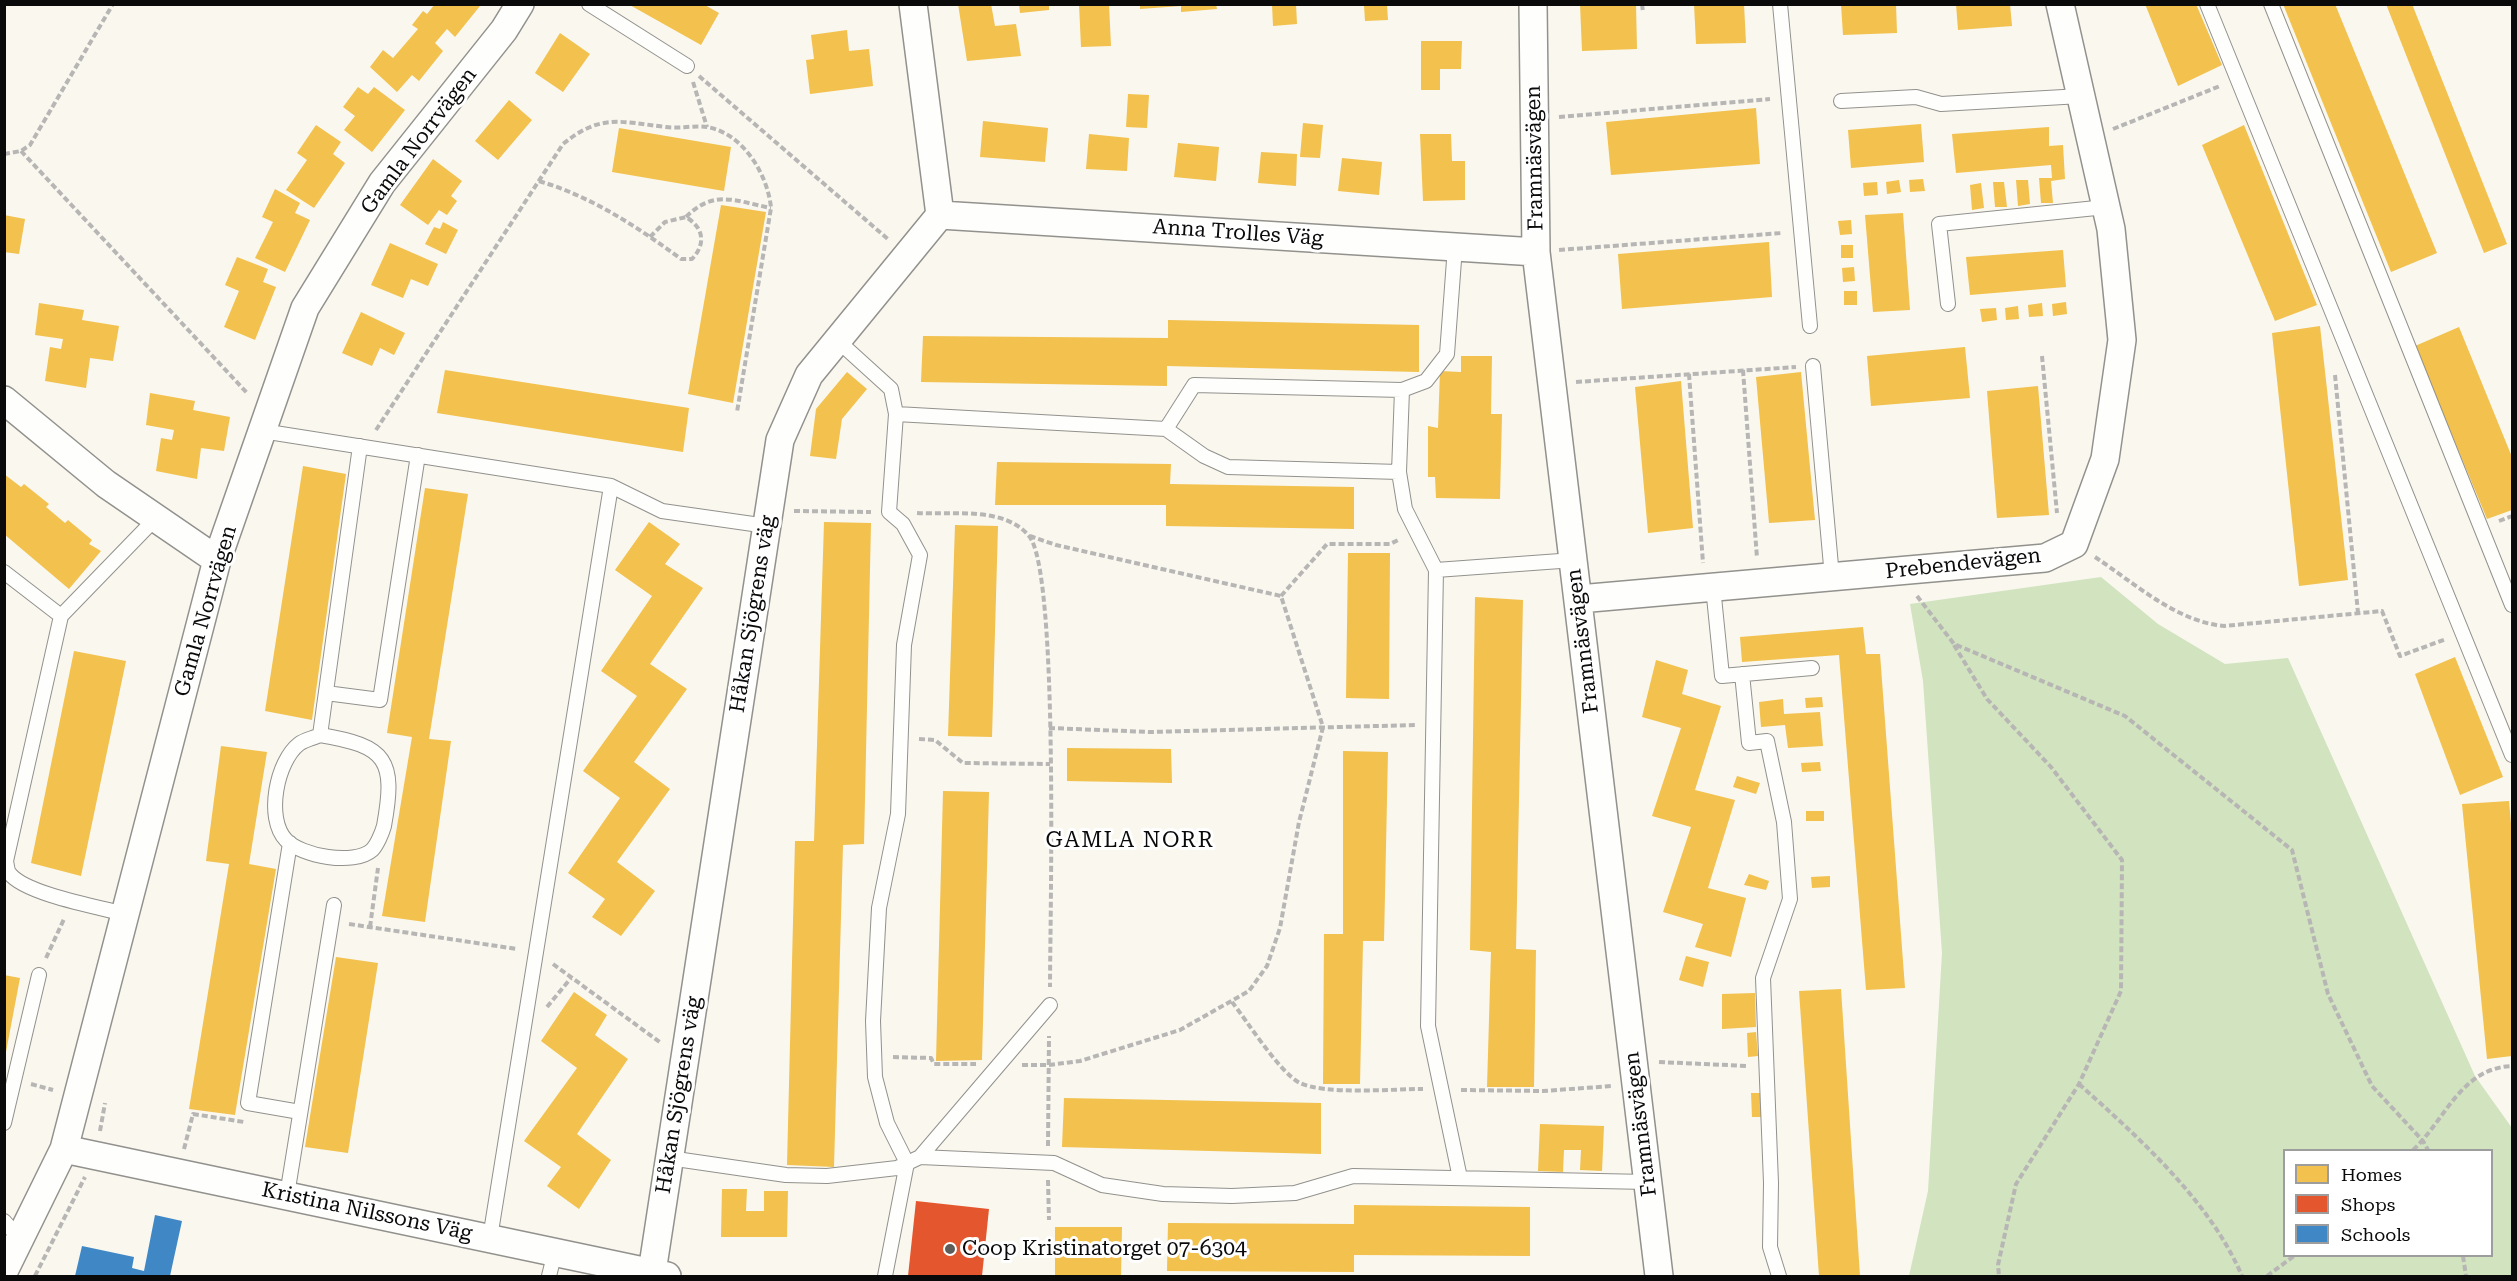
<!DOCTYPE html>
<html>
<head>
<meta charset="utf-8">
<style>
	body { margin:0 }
	#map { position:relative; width:2517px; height:1281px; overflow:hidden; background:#f9f7ee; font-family:"Roboto Serif",serif }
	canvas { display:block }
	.frame { position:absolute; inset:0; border:6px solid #0a0a0a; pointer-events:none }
	.legend { position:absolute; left:2283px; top:1149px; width:210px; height:108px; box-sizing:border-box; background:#fff; border:2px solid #9d9d9d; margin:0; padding:8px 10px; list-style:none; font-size:18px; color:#0a0a0a }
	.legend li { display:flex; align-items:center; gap:12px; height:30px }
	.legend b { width:30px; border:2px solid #9d9d9d }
</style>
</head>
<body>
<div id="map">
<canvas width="2517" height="1281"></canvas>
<div class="frame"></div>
<ul class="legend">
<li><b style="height:16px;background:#f2c14e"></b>Homes</li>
<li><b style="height:16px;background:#e4572e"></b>Shops</li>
<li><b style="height:16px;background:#3f88c5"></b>Schools</li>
</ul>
</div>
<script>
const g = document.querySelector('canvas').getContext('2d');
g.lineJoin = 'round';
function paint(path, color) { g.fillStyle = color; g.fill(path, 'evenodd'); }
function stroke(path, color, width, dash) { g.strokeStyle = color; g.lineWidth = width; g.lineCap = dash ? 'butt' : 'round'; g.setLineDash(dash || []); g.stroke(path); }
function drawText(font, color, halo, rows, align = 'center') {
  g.font = font + ' "Roboto Serif",serif'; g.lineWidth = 6; g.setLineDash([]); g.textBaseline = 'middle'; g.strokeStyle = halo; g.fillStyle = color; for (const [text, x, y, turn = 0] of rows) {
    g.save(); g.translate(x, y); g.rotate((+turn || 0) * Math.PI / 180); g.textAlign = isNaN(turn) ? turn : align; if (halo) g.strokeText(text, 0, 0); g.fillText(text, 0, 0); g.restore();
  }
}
paint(new Path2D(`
	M2101,577l57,47 67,40 63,-6 187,418 37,52v148h-603l19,-85 14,-238 -19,-272 -13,-77zM2284,1150h208v106h-208z`), '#d1e3bf');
paint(new Path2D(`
	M435,4l45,2 -25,31 -8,-8 -12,14 8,8 -24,30 -7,-6 -15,17 -27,-25 13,-17 10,8 25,-29 -6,-4 11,-14 4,3z
	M628,4h75l16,9 -18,32z
	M958,4h33l4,22 21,-2 5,32 -54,5z
	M1019,4h30v6l-29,3z
	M1079,4h30l2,42 -30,1z
	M1180,4h36l1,5 -36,3v-6l-41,3v-4z
	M1272,4h24l1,20 -24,2z
	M1580,4h56l1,45 -55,2z
	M1694,4h50l2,39 -50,1z
	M1841,4h55l1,29 -54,2z
	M1956,4h54l2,22 -54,4z
	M2145,4h51l26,61 -44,21z
	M2283,4h52l102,249 -46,19z
	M2386,4h26l95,240 -23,9z
	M1364,5h23l1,15 -23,1z
	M847,30l2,21 20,-2 4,37 -63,8 -4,-34 8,-1 -3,-24z
	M560,33l30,21 -27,38 -28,-19z
	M1421,41h41l-1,28h-21v21h-19z
	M358,87l10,7 6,-7 31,23 -33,42 -28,-22 11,-14 -12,-9z
	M1128,94l21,1 -2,33 -21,-1z
	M509,100l23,20 -34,40 -23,-19z
	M1756,108l4,56 -149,11 -5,-53z
	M983,121l65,7 -3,34 -65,-5z
	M1303,123l20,2 -3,33 -20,-1z
	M1921,124l3,38 -73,6 -3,-38z
	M316,125l25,17 -8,12 12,9 -31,45 -28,-18 21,-30 -10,-7z
	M2244,125l73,180 -42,16 -73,-176z
	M2049,127v19l14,-1 2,34 -14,2 2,22h-12l-2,-25h13l-1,-13 -95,8 -4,-39z
	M619,128l112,19 -7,44 -112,-19z
	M1089,134l40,4 -2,33 -41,-2z
	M1420,134h31l1,27h13v39l-42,1z
	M1178,143l41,4 -3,34 -42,-4z
	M1261,152l36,2 -1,32 -38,-3z
	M1342,158l40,4 -3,33 -41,-4z
	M433,159l29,22 -11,15 6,5 -10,14 -8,-5 -11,15 -28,-20z
	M1923,179l2,12 -15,1 -1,-12z
	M1899,180l2,12 -14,2 -1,-12z
	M2016,180h12l2,24 -12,2z
	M1877,182l1,13 -14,1 -1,-13z
	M1993,182h11l3,25h-12z
	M1981,183l3,25 -12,2 -2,-25z
	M275,189l25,14 -5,10 15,7 -25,52 -30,-14 18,-36 -11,-5z
	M721,205l45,7 -33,191 -45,-9z
	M1903,213l7,97 -37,2 -8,-97z
	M4,215l21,4 -6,35 -15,-2z
	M1851,220l1,14 -12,1 -2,-14z
	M443,222l15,8 -12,24 -21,-10 9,-17 6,2z
	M1769,242l3,55 -150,12 -4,-55z
	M390,243l48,21 -10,22 -17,-7 -8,19 -32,-13z
	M1841,245h12v13h-12z
	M2063,250l3,37 -96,8 -4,-38z
	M237,257l31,12 -5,13 13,5 -21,53 -31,-13 15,-36 -14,-6z
	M1854,267l1,14 -12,1 -1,-14z
	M1844,291h13v14h-13z
	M2066,302l1,12 -14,2 -1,-12z
	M39,303l45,7 -2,10 37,6 -6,35 -23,-3 -4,30 -41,-7 5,-34 11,2 2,-10 -28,-4z
	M2042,303l1,13 -14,1 -1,-12z
	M2018,306l1,13 -13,1 -1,-12z
	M1996,308l1,12 -15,2 -2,-13z
	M361,312l44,21 -11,22 -14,-7 -8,18 -30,-13z
	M1168,320l251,5v47l-252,-6v20l-246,-4 2,-46 245,2z
	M2320,326l28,254 -49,6 -27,-253z
	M2459,327l53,130v53l-25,9 -72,-173z
	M1965,347l5,51 -99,8 -4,-50z
	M1461,356h31l-1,58h11l-2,85 -64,-1 -1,-21h-7v-51l10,2 2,-57 21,1z
	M445,370l244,38 -6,44 -246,-39z
	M847,372l20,17 -25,30 -6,40 -26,-3 6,-47z
	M1801,372l14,148 -46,3 -13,-146z
	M1681,381l12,147 -45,5 -13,-146z
	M2038,386l11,129 -52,3 -10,-127z
	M150,393l45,8 -2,9 37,7 -6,34 -23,-3 -4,31 -41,-8 5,-33 11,2 2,-10 -28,-5z
	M997,462l174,2 -1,20 184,3v42l-188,-3v-21h-171z
	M303,466l43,8 -34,246 -47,-9z
	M4,474l17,13 3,-3 25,20 -3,3 19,16 3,-3 24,20 -3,4 12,7 -32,38 -65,-55z
	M425,488l43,6 -39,245 22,2 -26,181 -43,-6 30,-179 -25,-4z
	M649,522l31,22 -15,20 38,24 -53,76 37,25 -53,73 36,27 -53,73 38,29 -34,45 -29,-19 13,-18 -37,-26 52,-75 -37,-27 54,-75 -36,-25 51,-75 -37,-26z
	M824,522l47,1 -7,321 -21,1 -9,322 -47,-2 8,-324h19z
	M955,525l43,1 -6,211 -44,-1z
	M1348,553h42l-1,146 -43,-1z
	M1475,597l48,3 -7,349 20,1 -2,137h-47l4,-135 -21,-2z
	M1863,627l3,27h14l25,334 -39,2 -27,-335 -97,7 -2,-25z
	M74,651l52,10 -45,215 -50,-13z
	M2455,657l48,120 -43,18 -45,-121z
	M1656,660l32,10 -6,24 39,12 -26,84 40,10 -27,88 38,10 -15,59 -36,-10 8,-23 -40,-12 28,-85 -39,-11 29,-88 -39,-11z
	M1822,697l1,10 -17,1 -1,-10z
	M1783,699l1,15 36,-2 3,34 -35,2 -3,-23 -24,2 -2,-25z
	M221,746l46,6 -18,112 27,5 -41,246 -46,-6 40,-245 -23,-3z
	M1067,748l104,1 1,34 -105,-2z
	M1343,751l45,1 -4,189h-21l-3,143h-37l1,-150h19z
	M1820,762l1,9 -19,1 -1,-9z
	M1737,776l23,7 -4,11 -23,-7z
	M943,791l46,1 -7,268 -46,1z
	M2509,801l3,34v221l-25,3 -25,-255z
	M1806,811h18v10h-18z
	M1749,874l20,7 -3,9 -22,-5z
	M1830,876v11l-18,1 -1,-11z
	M1686,956l23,6 -6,25 -24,-7z
	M336,957l42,6 -30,190 -43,-6z
	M4,975l16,3 -14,74h-2z
	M1841,989l19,287h-41l-20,-285z
	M574,992l33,23 -12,20 33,24 -51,75 34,26 -32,49 -32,-23 14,-19 -37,-26 53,-73 -36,-27z
	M1755,993l1,34 -34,2v-35z
	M1756,1032l2,24 -10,1 -1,-24z
	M1751,1093h11l1,24h-11z
	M1064,1098l257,5v51l-259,-7z
	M1540,1124l64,2 -2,45 -22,-1 1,-20h-17l-1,22 -25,-1z
	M722,1189h25l-1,22h18v-20h24l-1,46h-66z
	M1354,1205l176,2v49l-176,-1v17l-187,-1 1,-48 186,1z
	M1055,1227h67l-1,49h-66z`), '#f2c14e');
paint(new Path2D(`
	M916,1201l73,8 -7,67h-74z`), '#e4572e');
paint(new Path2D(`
	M155,1215l27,6 -12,55h-95l7,-30 52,11 -2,11 12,3z`), '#3f88c5');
const service = new Path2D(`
	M589,4l98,62
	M1780,4l30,322
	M2207,4l305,751
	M2271,4l241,601
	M1841,101l75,-4 25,7 140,-8
	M1948,304l-9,-80 167,-17
	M837,340l54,49 5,25 -7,98 14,12 17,31 -16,90 -6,169 -19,94 -6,113 2,56 12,46 20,40 -22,113
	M1813,366l19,211
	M1402,390l-3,82 6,37 31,61 -8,456 32,152
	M896,414l270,15 28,-44 208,5 24,-9 21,-27 8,-107
	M1166,429l38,27 24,11 171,5
	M262,431l349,55 51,25 105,15
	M1436,570l138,-10
	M4,572l57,44
	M1713,587l9,89 90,-8
	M1742,674l7,69 18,-2 17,81 6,77 -27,79 8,205 -1,64 9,29
	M326,693l54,7 38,-245
	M320,735c67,11 76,25 64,91 -2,7 -7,19 -12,24 -18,16 -71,6 -86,-10 -21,-22 -9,-79 13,-96 5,-4 15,-6 21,-9l40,-289
	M290,843l-42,260 52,9
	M125,914c-27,-7 -99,-20 -115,-40 -3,-3 -3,-9 -4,-13l55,-245 95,-98
	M4,1123l35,-148
	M920,1157l130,-152
	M669,1158l117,17 41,1 70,-8 23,-11 134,6 48,22 61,9 69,2 63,-3 58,-17 295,6
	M287,1195l47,-290
	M4,1221l15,17
	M490,1238l121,-752
	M549,1276l6,-24`);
const minor = new Path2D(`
	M1533,4l3,248 123,1024
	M940,215l596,37
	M4,400l102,84 111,76
	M1579,599l466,-41 29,-14 31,-85 17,-119 -11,-111 -51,-225
	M64,1149l603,127
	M4,1271l60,-122 153,-589 88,-252 77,-125 122,-153 16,-26
	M652,1272l128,-832 29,-65 131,-160 -27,-211`);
stroke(service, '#92918d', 16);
stroke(minor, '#92918d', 30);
stroke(new Path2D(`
	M1642,4l1,8
	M699,76l190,164
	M693,82l14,45
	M1559,117l211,-18
	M2113,129l107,-43
	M21,151l227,243
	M4,154l17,-3 9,-6 83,-141
	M539,181c53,16 97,45 142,78h11c14,-15 12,-31 -6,-42l-21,5 -15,15
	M686,217c28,-28 49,-16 85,-9
	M1559,250l223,-17
	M2042,356l15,157
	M1743,370l14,188
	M1689,374l14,189
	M2335,375l23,238
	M1576,382l220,-15
	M376,430l187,-286c38,-31 58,-22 103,-17 13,2 29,-2 41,0 36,6 61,48 64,81l-34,204
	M794,511l77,1
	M917,513c35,2 87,-7 112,23 30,35 21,384 21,451
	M2499,521l13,-5
	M2095,557c39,26 82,65 129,69l158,-15 18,45 46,-17
	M1281,596l46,-52h63l10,-5
	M1917,596l37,48 171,72 167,134 36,144 44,92 51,55 5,9
	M1954,645l33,54 64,68 71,93 -1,131 -42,93 -63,100 -18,81 1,11
	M1049,728l101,4 265,-7
	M919,739l16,1 28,23 87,1
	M349,924l168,25
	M370,927l8,-59
	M46,958l18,-39
	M553,964l108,79
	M1232,1002c15,19 48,71 68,81 25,12 93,6 123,6
	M547,1007l24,-29
	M893,1057l38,1 3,6h42
	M1659,1062l89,4
	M1022,1065h27l31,-4 100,-31 69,-39 18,-25 13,-38 19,-106 24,-95 -42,-131 -225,-51 -26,-9
	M31,1084l22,6
	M2079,1084c60,54 131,117 163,192
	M1461,1090l82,1 69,-5
	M100,1131l5,-28
	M1048,1146l1,-110
	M184,1149l9,-35 51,8
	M2413,1150c33,-31 48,-82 99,-84
	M1048,1180l1,40
	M2463,1256l3,20
	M35,1276l50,-99
	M2267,1276l27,-20`), '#b7b6b5', 4, [6, 3]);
stroke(service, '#fefefc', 14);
stroke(minor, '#fefefc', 27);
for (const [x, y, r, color] of [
	[950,1249,6,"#5e5d5a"]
]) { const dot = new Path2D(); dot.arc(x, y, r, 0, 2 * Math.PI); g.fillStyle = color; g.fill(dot); stroke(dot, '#fff', 2); }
drawText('21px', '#0a0a0a', '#fff', [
	["Gamla Norrvägen",419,141,-53],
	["Framnäsvägen",1535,158,-91],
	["Anna Trolles Väg",1238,233,4],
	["Prebendevägen",1963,564,-6],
	["Gamla Norrvägen",206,611,-74],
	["Håkan Sjögrens väg",753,614,-81],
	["Framnäsvägen",1583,641,-97],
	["Håkan Sjögrens väg",679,1095,-81],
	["Framnäsvägen",1641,1124,-97],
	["Kristina Nilssons Väg",367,1212,12]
]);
drawText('21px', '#0a0a0a', '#fff', [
	["Coop Kristinatorget 07-6304",962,1249]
], 'left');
g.letterSpacing = '1.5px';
drawText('22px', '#0a0a0a', '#fff', [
	["GAMLA NORR",1130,841]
]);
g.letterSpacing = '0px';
</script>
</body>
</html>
